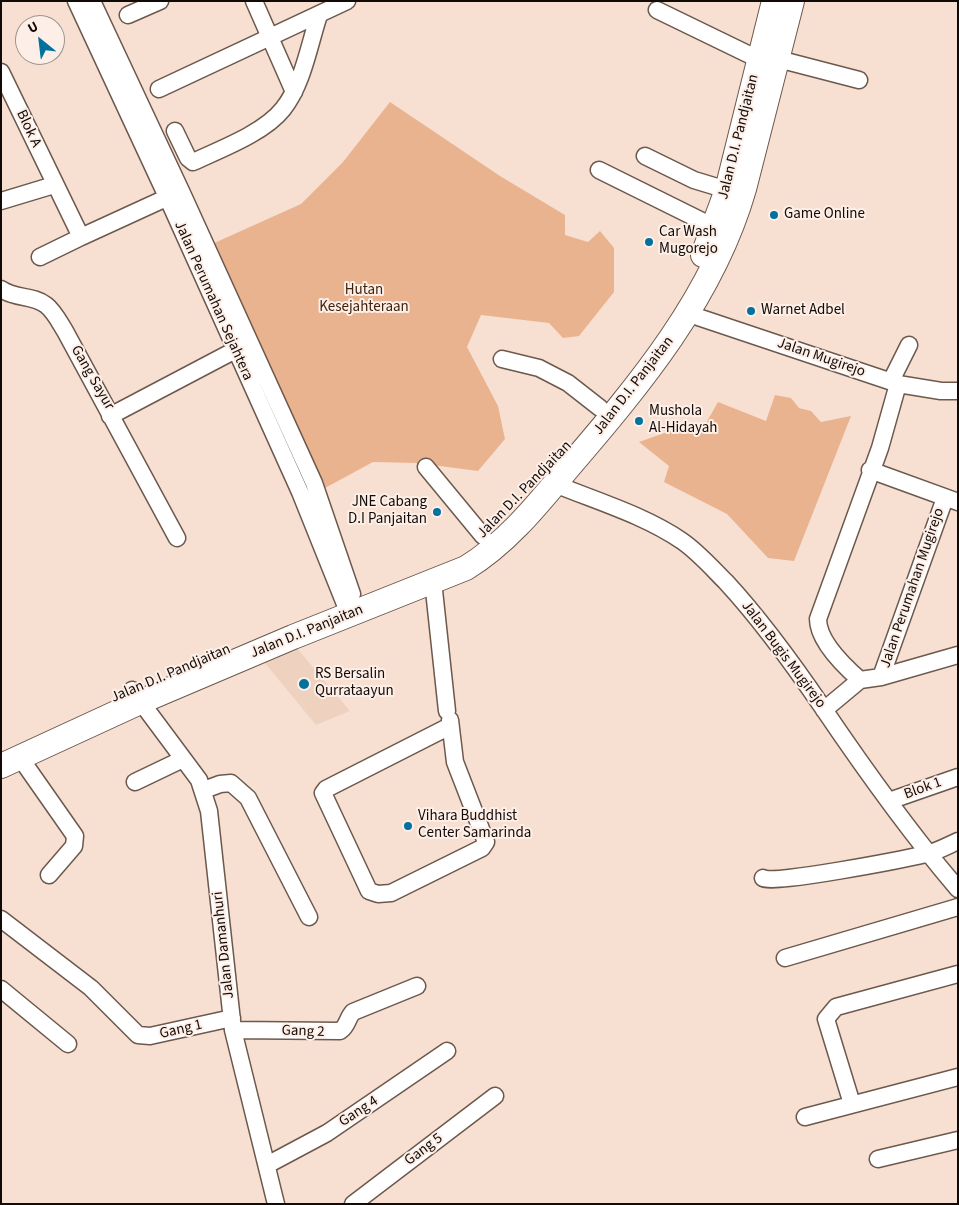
<!DOCTYPE html>
<html>
<head>
<meta charset="utf-8">
<style>
	body { margin:0 }
	#map { position:relative; width:959px; height:1205px; overflow:hidden; background:#f7e0d2; font-family:"Source Sans 3",sans-serif }
	canvas { display:block }
	.frame { position:absolute; inset:0; border:2px solid #110a06; pointer-events:none }
	.north { position:absolute; left:15px; top:15px; width:50px; height:50px; box-sizing:border-box; background:#fdefe7; border:1px solid #9f938d; border-radius:50%; rotate:331deg; font-size:14px; font-weight:700; line-height:20px; text-align:center; color:#110a06 }
	.north::after { content:''; display:block; margin:auto; width:18px; height:22px; background:#02719d; clip-path:polygon(50% 0,100% 100%,50% 72%,0 100%) }
</style>
</head>
<body>
<div id="map">
<canvas width="959" height="1205"></canvas>
<div class="frame"></div>
<div class="north">U</div>
</div>
<script>
const g = document.querySelector('canvas').getContext('2d');
g.lineJoin = 'round';
function paint(path, color) { g.fillStyle = color; g.fill(path, 'evenodd'); }
function stroke(path, color, width, dash) { g.strokeStyle = color; g.lineWidth = width; g.lineCap = dash ? 'butt' : 'round'; g.setLineDash(dash || []); g.stroke(path); }
function drawText(font, color, halo, rows, align = 'center') {
  g.font = font + ' "Source Sans 3",sans-serif'; g.lineWidth = 4; g.setLineDash([]); g.textBaseline = 'middle'; g.strokeStyle = halo; g.fillStyle = color; for (const [text, x, y, turn = 0] of rows) {
    g.save(); g.translate(x, y); g.rotate((+turn || 0) * Math.PI / 180); g.textAlign = isNaN(turn) ? turn : align; if (halo) g.strokeText(text, 0, 0); g.fillText(text, 0, 0); g.restore();
  }
}
paint(new Path2D(`
	M291,641l59,70 -34,14 -57,-69z`), '#eed2bf');
paint(new Path2D(`
	M390,102l110,74 65,39v20l23,7 12,-11 14,17v44l-35,44 -16,2 -14,-15 -68,-8 -14,32 31,59 7,33 -27,32 -61,-8 -44,-1 -48,26 -113,-244 89,-40 42,-42z
	M775,395l16,3 8,10 12,3 10,11 30,-6 -57,145 -26,-3 -41,-44 -63,-32 5,-16 -30,-24 51,-18 15,1 13,-23 48,19z`), '#eab390');
const minor = new Path2D(`
	M76,1l92,198 132,293 49,122
	M92,1l89,190 133,292 38,111
	M254,1l40,91
	M657,10l101,49
	M128,15l32,-14
	M778,59l81,21
	M1,72l80,165 96,-44
	M159,89l188,-88
	M175,131l13,27 5,4c28,-13 71,-29 90,-53 20,-25 26,-64 36,-94
	M645,156l49,24 33,10
	M599,170l115,57
	M1,201l53,-16
	M40,257l41,-20
	M1,289c14,10 32,6 45,16 8,6 14,18 19,26l112,207
	M686,313l212,71 43,7h17
	M502,359l37,9 29,15 32,25
	M891,381l18,-36
	M898,384l-18,64 -62,171c0,22 26,47 42,61l21,-3 77,-22
	M110,416l133,-70
	M426,467l57,69
	M870,470l88,32
	M555,484c41,17 89,31 127,57 16,11 30,27 44,41 36,39 67,82 97,126 42,62 86,124 135,181
	M433,581l14,130
	M881,677l64,-179
	M132,690l67,90 10,31 24,219 43,174
	M824,710l36,-30
	M450,720l5,42 31,80 -4,6 -91,45 -13,1 -9,-3 -46,-98 3,-4 124,-63
	M19,756l56,80 -1,10 -25,29
	M135,782l48,-23
	M204,790l16,-6 11,-1 17,15 61,119
	M889,801l69,-24
	M763,878c9,7 142,-19 163,-24 10,-2 21,-8 32,-13
	M1,919l90,69 47,47 12,1 82,-18
	M785,958l173,-51
	M1,989l67,55
	M233,1030l107,1c8,-5 7,-13 13,-19l64,-26
	M852,1104l-26,-85 10,-12 122,-33
	M805,1117l153,-40
	M878,1159l80,-19
	M267,1165l60,-32 120,-82
	M353,1204l142,-108`);
const highway = new Path2D(`
	M703,255l24,-65 47,-189
	M1,766l139,-64 153,-65 173,-69c41,-25 72,-64 102,-100 72,-84 145,-171 176,-279l48,-188`);
stroke(minor, '#6c584c', 19);
stroke(highway, '#6c584c', 26);
stroke(minor, '#fff', 16);
stroke(highway, '#fff', 24);
for (const [x, y, r, color] of [
	[774,215,5,"#02719d"],
	[649,242,5,"#02719d"],
	[751,311,5,"#02719d"],
	[639,421,5,"#02719d"],
	[437,512,5,"#02719d"],
	[304,684,6,"#02719d"],
	[408,826,5,"#02719d"]
]) { const dot = new Path2D(); dot.arc(x, y, r, 0, 2 * Math.PI); g.fillStyle = color; g.fill(dot); stroke(dot, '#fdefe7', 2); }
drawText('15px', '#110a06', '#fdefe7', [
	["Blok A",28,129,65],
	["Jalan D.I. Pandjaitan",739,137,-76],
	["Jalan Perumahan Sejahtera",213,301,66],
	["Jalan Mugirejo",821,358,19],
	["Gang Sayur",92,378,60],
	["Jalan D.I. Panjaitan",634,386,-52],
	["Jalan D.I. Pandjaitan",525,490,-46],
	["Jalan Perumahan Mugirejo",913,588,-71],
	["Jalan D.I. Panjaitan",307,632,-22],
	["Jalan Bugis Mugirejo",783,655,53],
	["Jalan D.I. Pandjaitan",171,674,-23],
	["Blok 1",923,789,-20],
	["Jalan Damanhuri",224,945,-96],
	["Gang 1",181,1030,-13],
	["Gang 2",303,1032,2],
	["Gang 4",359,1112,-33],
	["Gang 5",424,1150,-37]
]);
drawText('15px', '#110a06', '#fdefe7', [
	["Game Online",784,215],
	["Car Wash",659,233],
	["Mugorejo",659,250],
	["Warnet Adbel",761,311],
	["Mushola",649,412],
	["Al-Hidayah",649,429],
	["JNE Cabang",427,503,"right"],
	["D.I Panjaitan",427,520,"right"],
	["RS Bersalin",315,675],
	["Qurrataayun",315,692],
	["Vihara Buddhist",418,817],
	["Center Samarinda",418,834]
], 'left');
drawText('15px', '#40220c', '#fdefe7', [
	["Hutan",364,291],
	["Kesejahteraan",364,308]
]);
</script>
</body>
</html>
